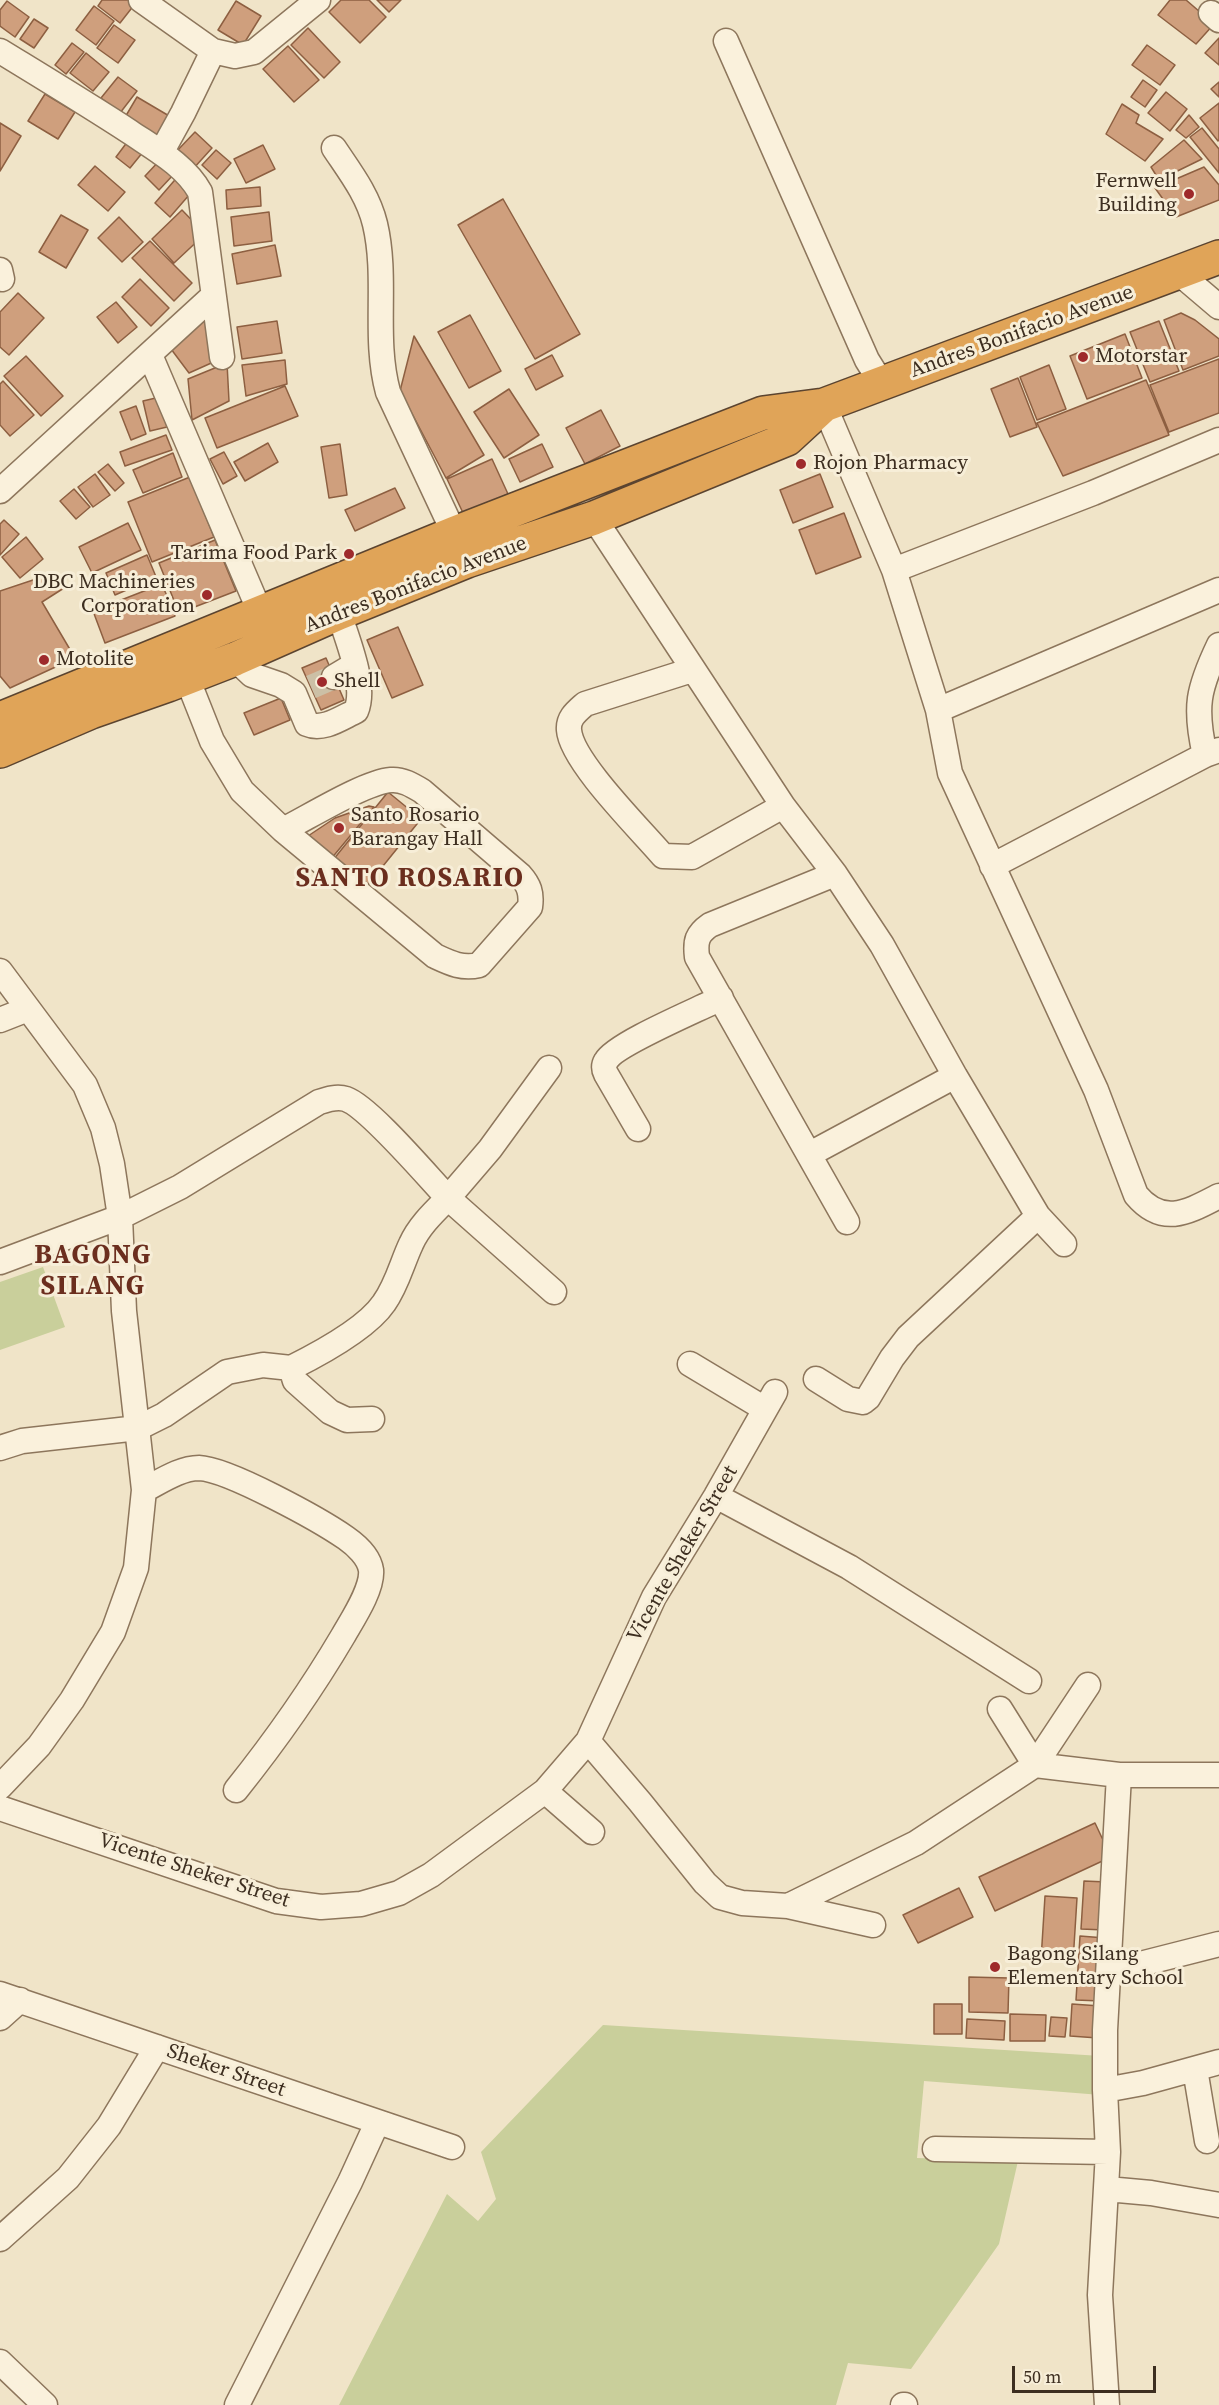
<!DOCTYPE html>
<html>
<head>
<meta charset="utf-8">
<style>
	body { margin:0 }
	#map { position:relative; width:1219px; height:2405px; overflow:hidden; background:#f0e4c8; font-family:"Source Serif 4",serif }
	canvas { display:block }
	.scale { position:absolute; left:1012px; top:2366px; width:144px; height:27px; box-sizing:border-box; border:3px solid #3d2e20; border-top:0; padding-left:8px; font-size:18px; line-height:21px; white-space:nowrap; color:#3d2e20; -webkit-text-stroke:4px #f7eed8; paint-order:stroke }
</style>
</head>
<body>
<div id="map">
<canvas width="1219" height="2405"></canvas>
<div class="scale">50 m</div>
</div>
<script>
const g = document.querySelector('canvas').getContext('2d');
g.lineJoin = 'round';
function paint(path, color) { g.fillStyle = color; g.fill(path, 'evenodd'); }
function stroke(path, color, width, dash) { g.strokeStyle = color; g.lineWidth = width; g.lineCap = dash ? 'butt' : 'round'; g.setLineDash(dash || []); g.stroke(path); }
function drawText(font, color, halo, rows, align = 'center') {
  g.font = font + ' "Source Serif 4",serif'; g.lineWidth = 6; g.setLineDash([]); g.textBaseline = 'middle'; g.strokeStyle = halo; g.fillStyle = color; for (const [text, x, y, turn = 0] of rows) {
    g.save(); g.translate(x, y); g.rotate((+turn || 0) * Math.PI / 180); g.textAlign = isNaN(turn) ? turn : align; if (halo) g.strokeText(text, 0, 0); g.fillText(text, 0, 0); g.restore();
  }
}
paint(new Path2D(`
	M43,1267l22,60 -65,23v-68z
	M603,2025l498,31v39l-177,-14 -7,77 101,3 -19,83 -88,125 -63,-6 -12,42h-497l108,-211 31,27 18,-22 -15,-47z`), '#c9cf9b');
const building = new Path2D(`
	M102,0h36l-18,23 -22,-17z
	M341,0h28l17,17 -26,26 -31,-31z
	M377,0h24l-12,12z
	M1170,0h16l28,24 -18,20 -38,-29z
	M7,1l22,16 -14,20 -15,-11v-16z
	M236,1l25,15 -18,29 -25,-15z
	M94,6l20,15 -18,24 -20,-15z
	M34,19l14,9 -14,20 -14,-9z
	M114,25l21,15 -17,23 -21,-15z
	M308,28l32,34 -16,16 -33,-33z
	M1219,38v27l-14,-12z
	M72,43l12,9 -18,22 -11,-9z
	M1147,45l28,20 -15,20 -28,-20z
	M288,46l31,34 -25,22 -31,-33z
	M86,53l23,19 -16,19 -23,-18z
	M118,77l19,14 -17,22 -19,-15z
	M1143,80l14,10 -12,17 -14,-10z
	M1219,82v15l-8,-8z
	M1166,92l21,17 -17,22 -22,-18z
	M45,94l30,18 -17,27 -30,-18z
	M137,97l39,23 -14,22 -38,-23z
	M1219,103v37l-1,1 -18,-23z
	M1122,104l17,11 -3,8 27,16 -18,22 -39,-27z
	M1189,115l10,12 -13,11 -10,-8z
	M0,123l21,13 -21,35z
	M1202,128l17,21v24l-29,-36z
	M195,132l17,16 -19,21 -18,-16z
	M1184,140l18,19 -43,21 -8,-13z
	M128,141l15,11 -13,16 -14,-11z
	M263,145l12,24 -29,14 -12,-24z
	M216,150l15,13 -14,16 -15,-14z
	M161,159l14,14 -16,17 -14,-14z
	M95,166l30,26 -17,19 -30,-26z
	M1204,167l15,18v15l-43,17 -21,-29z
	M180,174l16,13 -26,30 -15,-14z
	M260,187l1,19 -34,3 -1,-19z
	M503,199l77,135 -45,25 -77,-134z
	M182,210l23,24 -31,29 -22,-24z
	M269,212l3,29 -38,5 -3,-29z
	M61,215l27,15 -22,38 -27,-16z
	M119,217l24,25 -21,20 -24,-24z
	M150,241l42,42 -18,18 -42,-43z
	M275,245l6,31 -44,8 -5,-30z
	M140,279l29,29 -18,18 -29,-29z
	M18,293l26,25 -35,37 -9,-8v-35z
	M116,302l21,25 -19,16 -21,-26z
	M213,310l5,50 -29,13 -18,-24z
	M1181,313l14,7 24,19v17l-36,14 -19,-50z
	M470,315l31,56 -32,17 -31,-56z
	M277,321l5,32 -40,6 -5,-32z
	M1159,321l20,50 -29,11 -20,-50z
	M1125,334l17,44 -55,21 -17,-43z
	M414,336l70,119 -38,23 -46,-87z
	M552,355l11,21 -27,14 -11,-21z
	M26,356l37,40 -22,20 -37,-40z
	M1219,359v54l-50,19 -19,-47z
	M285,360l2,24 -41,12 -4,-31z
	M227,363l2,38 -37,19 -4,-41z
	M1049,365l17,44 -29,11 -17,-43z
	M1018,378l19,49 -27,10 -19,-48z
	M1146,380l23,55 -106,41 -26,-53z
	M3,381l31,34 -24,21 -10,-11v-41z
	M285,386l13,30 -81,32 -12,-30z
	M509,389l30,46 -35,23 -30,-46z
	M160,397l7,30 -17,4 -7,-30z
	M136,406l10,28 -15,6 -11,-28z
	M601,410l19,36 -35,18 -19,-36z
	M166,435l6,15 -47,16 -5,-14z
	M268,443l10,19 -33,19 -11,-19z
	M340,444l7,51 -18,3 -8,-51z
	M542,444l11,23 -33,15 -11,-23z
	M224,452l13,24 -14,8 -13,-25z
	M173,453l9,24 -39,16 -10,-23z
	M492,459l16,35 -44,21 -17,-36z
	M108,464l16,19 -9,8 -17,-19z
	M95,474l15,21 -17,12 -15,-20z
	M820,474l13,33 -40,16 -13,-33z
	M190,477l24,60 -62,25 -24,-60z
	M395,488l10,20 -50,23 -10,-21z
	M74,489l16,18 -14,12 -16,-18z
	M844,513l17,44 -45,17 -17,-44z
	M4,520l15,14 -19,21v-31z
	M128,523l13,27 -49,23 -13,-26z
	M26,537l17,22 -23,19 -18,-21z
	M215,540l21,51 -57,22 -20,-50z
	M147,555l12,29 -12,5 -2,-7 -30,13 -9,-22z
	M54,573l10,15 -22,14 33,56 -65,30 -10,-12v-85z
	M162,584l13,32 -70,27 -12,-32z
	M398,627l25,58 -31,13 -25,-58z
	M326,658l18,42 -23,10 -19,-42z
	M281,698l9,22 -36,15 -10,-22z
	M388,792l33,27 -55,68 -33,-27z
	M369,806l5,1 -43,52 -26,-21 30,-20z
	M1095,1823l16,34 -116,54 -16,-34z
	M1084,1881l23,1 -2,48 -24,-1z
	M959,1888l14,29 -55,26 -15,-28z
	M1045,1896l32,2 -4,64 -32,-2z
	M1080,1936l25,2 -4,63 -25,-1z
	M969,1977l40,1 -1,35 -39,-1z
	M934,2004h28v30h-28z
	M1072,2004l28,2 -2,32 -28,-2z
	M1010,2014l36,1 -1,26h-35z
	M1051,2017l16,1 -2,19 -16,-1z
	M967,2019l38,2 -1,19 -38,-2z`);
paint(building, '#cf9f7d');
stroke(building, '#8d5f41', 1.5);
stroke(new Path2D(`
	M311,687l23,-10`), '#ccc0a6', 24, [24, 12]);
const minor = new Path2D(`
	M141,0l72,51 22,5 19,-4 64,-52
	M1211,13l8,7
	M726,41l141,319 15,24
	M0,51c44,27 87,53 130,81 25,17 55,33 70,60l22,165
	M334,148c16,24 34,47 41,76 13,55 -2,113 13,168l73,156
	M161,153l22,-40 30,-62
	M0,270l2,9
	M1179,273l40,34
	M150,355l116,271
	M824,405l70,165 44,140 12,63 146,317 40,105c27,32 52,17 83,1
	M0,491l213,-195
	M594,518l189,288 52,68 47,71 73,131 83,140 26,28
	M894,570l199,-77 126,-53
	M235,659l17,16 29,10 13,8 13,31c16,7 34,-6 49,-13 11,-26 -9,-71 -17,-98
	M692,670l-107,34c-9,8 -17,14 -16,26 2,31 72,100 94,126l29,1 91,-51
	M334,677l20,-12
	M187,678l25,63 30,50 41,39 152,126c15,7 27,13 44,9l51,-58c2,-14 -1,-22 -10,-32l-98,-84c-10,-6 -20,-12 -31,-11 -26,2 -82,37 -108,50
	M938,710l281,-120
	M1205,755c-11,-48 -7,-66 14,-110
	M992,866l213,-111 14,-5
	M835,874l-125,51c-13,9 -15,16 -13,32l150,265
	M0,971l85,114 18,43 9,36 8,53 4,94 20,179 -8,78 -23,64 -41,68 -33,46 -39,41
	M0,1020l28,-11
	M638,1129l-32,-55c-2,-4 -3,-8 0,-13 9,-17 94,-52 115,-63
	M810,1154l145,-78
	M0,1262l120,-45 60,-30 139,-85c9,-3 18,-6 27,-3 23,8 82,78 102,99l42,-49 59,-81
	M690,1364l75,45
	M291,1368c28,-14 76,-40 93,-65 13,-18 18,-40 27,-59 8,-18 23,-32 37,-46l106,94
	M816,1379l32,20 15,3 5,-4 24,-40 16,-21 130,-121
	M0,1448l22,-7 116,-13 26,-13 63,-43 36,-7 28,3 4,13 35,31 17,8 25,-1
	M144,1490c16,-8 36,-22 55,-22 29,1 121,52 147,70 10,7 23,19 25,32 2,19 -19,50 -28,66 -33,56 -67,104 -107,154
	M716,1496l133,71 180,114
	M1000,1709l35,56 53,-80
	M588,1741l52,61 65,81 15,14 22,6 46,3 128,-63 119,-78 84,10h100
	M545,1791l47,41
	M0,1808l276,93 45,6 40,-3 38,-11 32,-18 114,-84 43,-50 66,-144 62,-101 59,-104
	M788,1906l85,19
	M1109,1972l110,-28
	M0,1994l452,153
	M0,2018l20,-18
	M1195,2069l12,72
	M1105,2090l38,-7 76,-21
	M935,2149l173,3
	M1107,2189l44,4 68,12
	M0,2239l68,-61 41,-52 48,-79
	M0,2362l45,43
	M237,2405l113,-223 27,-59
	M903,2405h2
	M1107,2405l-7,-110 8,-143 -3,-62v-60l14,-255`);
const highway = new Path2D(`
	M0,719l455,-186 308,-120 61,-8 395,-148
	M0,751l91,-39 77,-27 67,-26 104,-46 128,-52 127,-43 193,-79 37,-34`);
stroke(minor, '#8d765c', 27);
stroke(highway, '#5b4430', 36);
stroke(minor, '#faf1dc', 24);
stroke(highway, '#e0a458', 33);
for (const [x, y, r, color] of [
	[1189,194,6,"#9e2a2b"],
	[1083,357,6,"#9e2a2b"],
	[801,464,6,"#9e2a2b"],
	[349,554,6,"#9e2a2b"],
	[207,595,6,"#9e2a2b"],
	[44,660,6,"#9e2a2b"],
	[322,682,6,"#9e2a2b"],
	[339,828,6,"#9e2a2b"],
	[995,1967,6,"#9e2a2b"]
]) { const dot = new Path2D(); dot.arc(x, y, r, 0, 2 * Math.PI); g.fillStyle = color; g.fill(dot); stroke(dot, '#f7eed8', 2); }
drawText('21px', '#3d2e20', '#f7eed8', [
	["Fernwell",1177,182,"right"],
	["Building",1177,206,"right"],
	["Motorstar",1095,357],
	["Rojon Pharmacy",813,464],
	["Tarima Food Park",337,554,"right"],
	["DBC Machineries",195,583,"right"],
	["Corporation",195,607,"right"],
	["Motolite",56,660],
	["Shell",334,682],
	["Santo Rosario",351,816],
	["Barangay Hall",351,840],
	["Bagong Silang",1007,1955],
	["Elementary School",1007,1979]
], 'left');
drawText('21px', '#3d2e20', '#f7eed8', [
	["Andres Bonifacio Avenue",1022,332,-20],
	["Andres Bonifacio Avenue",416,585,-21],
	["Vicente Sheker Street",683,1554,-60],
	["Vicente Sheker Street",194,1871,18],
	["Sheker Street",226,2071,19]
]);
g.letterSpacing = '1.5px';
drawText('bold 27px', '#6b2e1e', '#f7eed8', [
	["SANTO ROSARIO",410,879],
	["BAGONG",93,1256],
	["SILANG",93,1287]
]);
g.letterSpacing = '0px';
</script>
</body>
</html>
